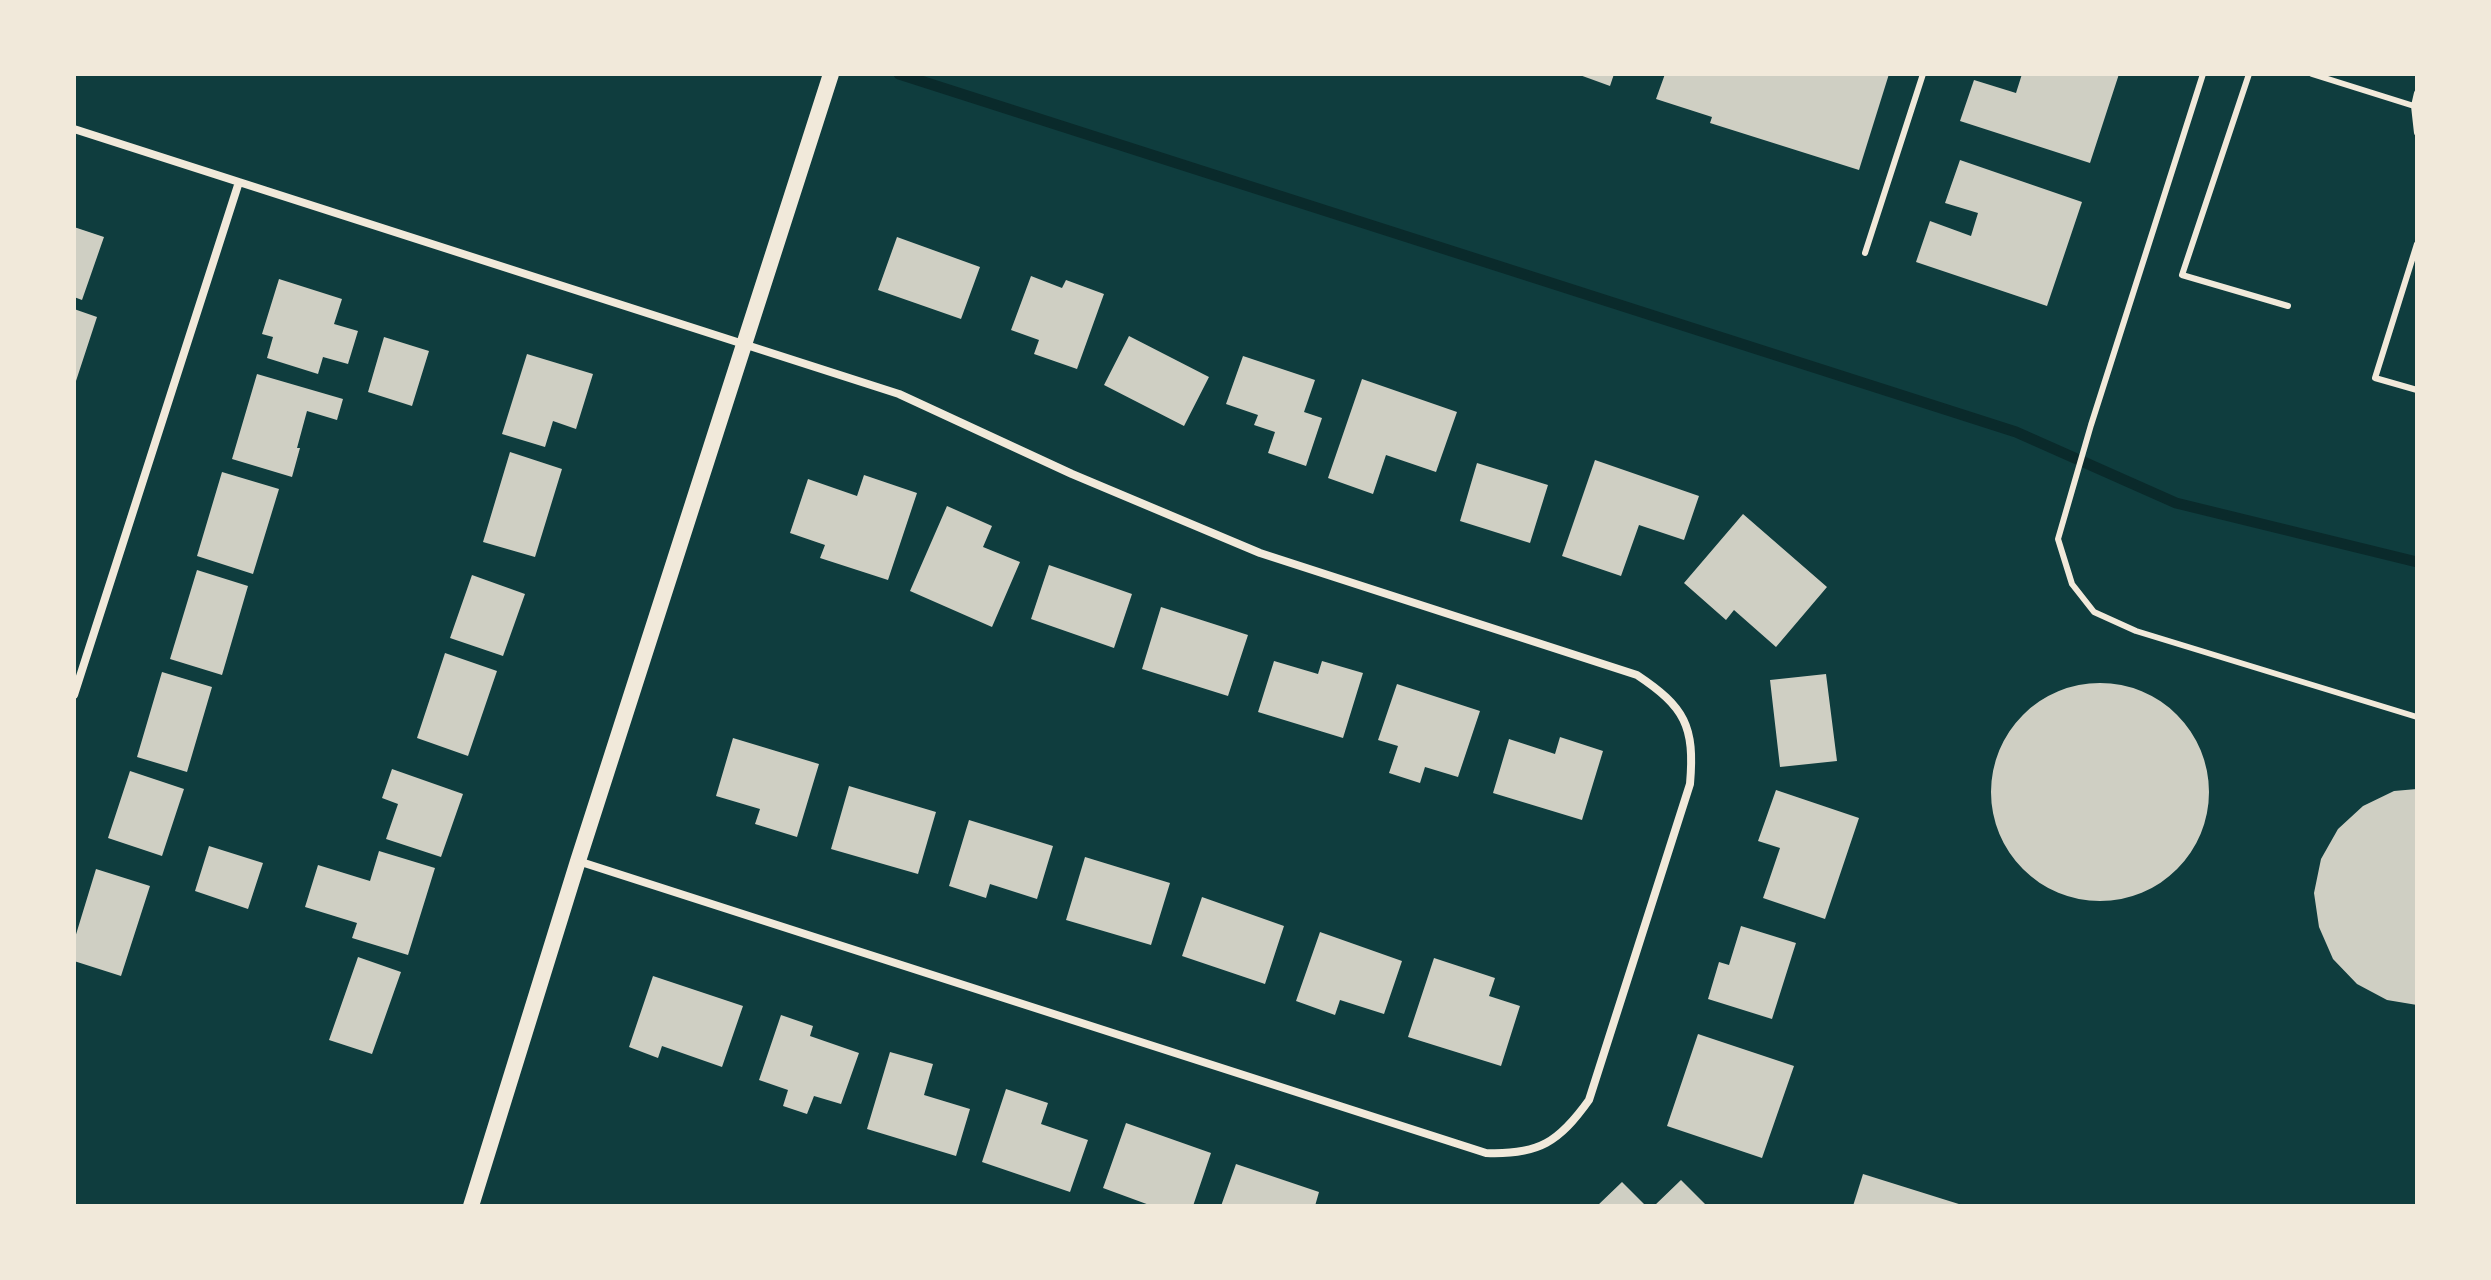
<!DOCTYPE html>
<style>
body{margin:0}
#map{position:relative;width:2491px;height:1280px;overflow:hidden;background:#0f3d3e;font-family:Barlow,sans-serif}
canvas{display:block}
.frame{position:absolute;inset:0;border:76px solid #f1e9da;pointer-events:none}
</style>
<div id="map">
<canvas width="2491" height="1280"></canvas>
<div class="frame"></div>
</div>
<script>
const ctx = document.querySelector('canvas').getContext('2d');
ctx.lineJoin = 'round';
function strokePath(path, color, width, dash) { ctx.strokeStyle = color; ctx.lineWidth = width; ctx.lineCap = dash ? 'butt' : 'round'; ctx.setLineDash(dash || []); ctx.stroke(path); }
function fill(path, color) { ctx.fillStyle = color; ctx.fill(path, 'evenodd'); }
strokePath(new Path2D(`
 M 899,74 L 2016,432 L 2176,503 L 2417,562`), '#0a2a2b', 11);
fill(new Path2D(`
 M 1577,74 L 1614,74 L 1610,86 Z
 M 1665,74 L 1889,74 L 1859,170 L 1710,123 L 1712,117 L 1656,99 Z
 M 2022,74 L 2119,74 L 2090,163 L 1960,121 L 1974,80 L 2016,93 Z
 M 1960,160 L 2082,202 L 2047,306 L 1916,262 L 1930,221 L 1971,236 L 1978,213 L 1945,203 Z
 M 74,227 L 104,237 L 82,300 L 74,297 Z
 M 897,237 L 980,267 L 961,319 L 878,290 Z
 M 1031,276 L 1062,288 L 1066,280 L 1104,294 L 1077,369 L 1034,354 L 1039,340 L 1011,330 Z
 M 279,279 L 342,299 L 334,324 L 358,331 L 348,364 L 323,357 L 318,374 L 267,358 L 273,337 L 262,334 Z
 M 74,309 L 97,317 L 75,384 L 74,384 Z
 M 1129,336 L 1209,377 L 1184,426 L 1104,385 Z
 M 384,337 L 429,351 L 412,406 L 368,392 Z
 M 527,354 L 593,374 L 576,429 L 553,421 L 545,447 L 502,434 Z
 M 1243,356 L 1315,380 L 1304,412 L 1322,418 L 1306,466 L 1268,453 L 1275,432 L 1254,425 L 1258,415 L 1226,404 Z
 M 257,374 L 343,399 L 337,420 L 307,411 L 297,448 L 300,448 L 292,477 L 232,459 Z
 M 1362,379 L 1457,412 L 1436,472 L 1386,455 L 1373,494 L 1328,478 Z
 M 510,452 L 562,469 L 535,557 L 483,542 Z
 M 1595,460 L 1699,496 L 1684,540 L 1639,525 L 1621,576 L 1562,556 Z
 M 1477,463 L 1548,485 L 1530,543 L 1460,521 Z
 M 222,472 L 279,489 L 253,574 L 197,556 Z
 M 864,475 L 917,493 L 888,580 L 820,558 L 825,545 L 790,533 L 808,479 L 857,496 Z
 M 947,506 L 992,526 L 983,547 L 1020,562 L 992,627 L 910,591 Z
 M 1743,514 L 1827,587 L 1776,647 L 1734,610 L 1726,620 L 1684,583 Z
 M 1049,565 L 1132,594 L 1114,648 L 1031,619 Z
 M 197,570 L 248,586 L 222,675 L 170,659 Z
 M 472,575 L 525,594 L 503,656 L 450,638 Z
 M 1161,607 L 1248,635 L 1228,696 L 1142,669 Z
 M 445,653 L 497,671 L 468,756 L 417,738 Z
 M 1274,661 L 1318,674 L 1322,661 L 1363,673 L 1343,738 L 1258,712 Z
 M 162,672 L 212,687 L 187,772 L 137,757 Z
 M 1826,674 L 1837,761 L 1780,767 L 1770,680 Z
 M1991 792a109 109 0 1 1 218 0a109 109 0 1 1-218 0Z
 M 1397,684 L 1480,711 L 1458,777 L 1425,767 L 1420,783 L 1389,773 L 1398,746 L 1378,740 Z
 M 1560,737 L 1603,751 L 1582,820 L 1493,793 L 1509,739 L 1555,754 Z
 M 733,738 L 819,764 L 797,837 L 755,824 L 760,809 L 716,796 Z
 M 392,769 L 463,794 L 441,857 L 386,839 L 398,804 L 382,798 Z
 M 130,771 L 184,789 L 162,856 L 108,838 Z
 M 849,786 L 936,812 L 918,874 L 831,849 Z
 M 2417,789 L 2417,1005 L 2387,1000 L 2357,984 L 2333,959 L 2319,927 L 2314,893 L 2321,859 L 2338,829 L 2363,806 L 2394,791 Z
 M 1776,790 L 1859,818 L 1825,919 L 1763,898 L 1780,848 L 1758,841 Z
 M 969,820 L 1053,846 L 1037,899 L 990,884 L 986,898 L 949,886 Z
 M 209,846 L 263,863 L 248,909 L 195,891 Z
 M 379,851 L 435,868 L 408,955 L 352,938 L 357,923 L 305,907 L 318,865 L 370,881 Z
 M 1085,857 L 1170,883 L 1151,945 L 1066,920 Z
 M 96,869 L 150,886 L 121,976 L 74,961 L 74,941 Z
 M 1202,897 L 1284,926 L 1265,984 L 1182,956 Z
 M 1741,926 L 1796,943 L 1772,1019 L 1708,999 L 1719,962 L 1729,965 Z
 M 1320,932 L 1402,961 L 1384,1014 L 1340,1000 L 1335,1015 L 1296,1001 Z
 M 358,957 L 401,972 L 372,1054 L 329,1040 Z
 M 1434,958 L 1495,978 L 1489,996 L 1520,1006 L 1501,1066 L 1408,1037 Z
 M 653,976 L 743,1006 L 722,1067 L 662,1046 L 658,1058 L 629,1047 Z
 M 781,1015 L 813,1026 L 810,1036 L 859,1053 L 841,1104 L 814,1096 L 807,1114 L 783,1106 L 788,1090 L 759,1080 Z
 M 1698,1034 L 1794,1066 L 1762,1158 L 1667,1126 Z
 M 890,1052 L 933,1064 L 924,1095 L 970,1109 L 956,1156 L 867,1129 Z
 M 1006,1089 L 1048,1103 L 1041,1124 L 1088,1140 L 1070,1192 L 982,1162 Z
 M 1126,1123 L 1211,1153 L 1193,1206 L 1152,1206 L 1103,1188 Z
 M 1236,1164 L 1319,1192 L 1315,1206 L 1221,1206 Z
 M 1863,1174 L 1962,1205 L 1962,1206 L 1853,1206 Z
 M 1681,1180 L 1707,1206 L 1654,1206 Z
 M 1622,1182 L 1646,1206 L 1597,1206 Z`), '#cfcfc3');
strokePath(new Path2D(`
 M 2203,74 L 2091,425 L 2058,539 L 2072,584 L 2094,612 L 2136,631 L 2417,717
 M 2249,74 L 2182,275 L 2288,306
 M 2312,74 L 2414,106 L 2417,133
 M 2417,93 L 2414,106 L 2417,108
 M 2417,244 L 2375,378 L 2417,390
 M 1865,253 L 1923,74`), '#f1e9da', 6);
strokePath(new Path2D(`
 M 74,129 L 899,394 L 1072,474 L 1260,553 L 1637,675 C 1685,707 1695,726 1690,784 L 1589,1100 C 1559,1142 1539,1155 1486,1153 L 578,861
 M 74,695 L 239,182`), '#f1e9da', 8);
strokePath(new Path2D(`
 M 471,1206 L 578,861 L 831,74`), '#f1e9da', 16);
</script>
